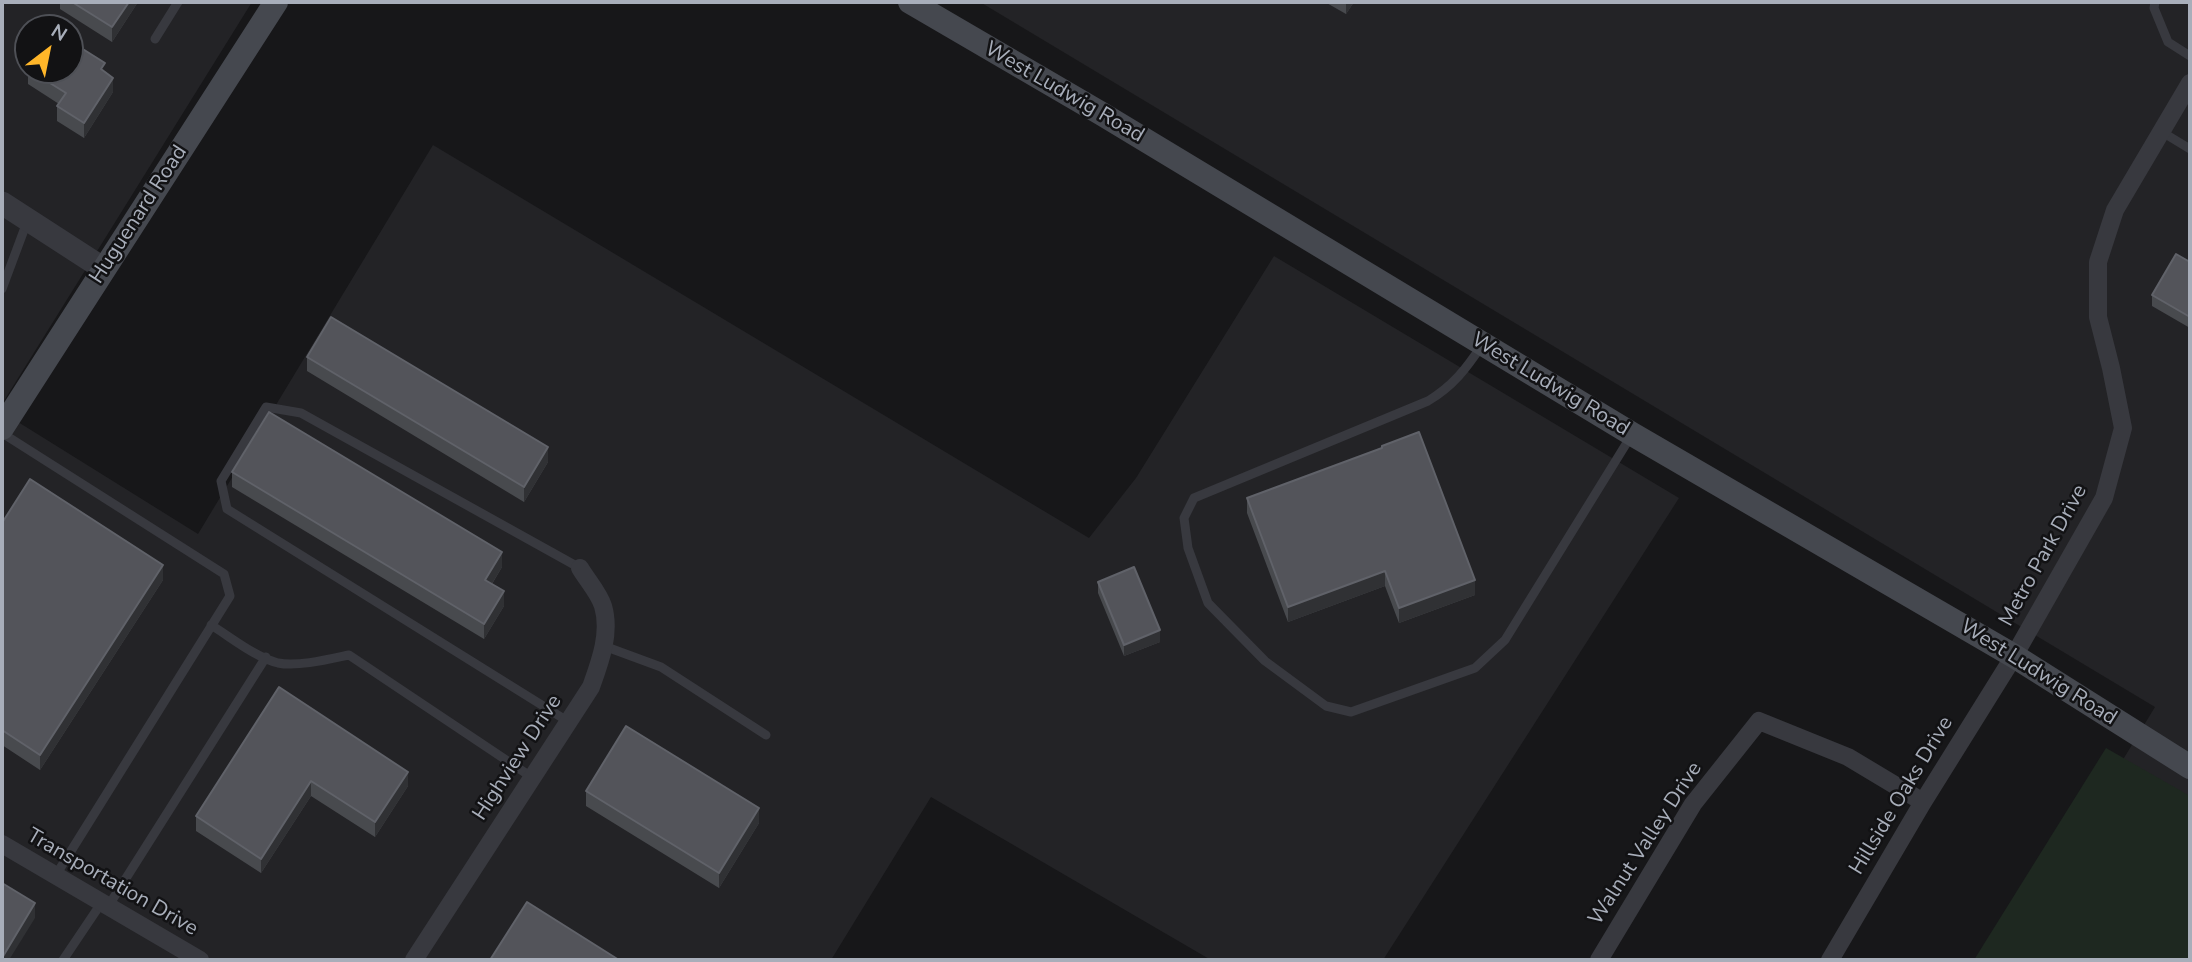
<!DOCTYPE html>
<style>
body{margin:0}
#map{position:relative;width:2192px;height:962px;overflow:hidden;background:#171719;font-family:"Nunito Sans",sans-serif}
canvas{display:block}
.frame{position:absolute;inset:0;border:4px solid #a8aeba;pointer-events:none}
.north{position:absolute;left:14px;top:14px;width:70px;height:70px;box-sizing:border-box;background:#121214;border:2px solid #4e5056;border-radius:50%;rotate:32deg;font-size:19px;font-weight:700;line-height:28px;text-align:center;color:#a8aeba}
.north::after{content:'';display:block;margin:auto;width:24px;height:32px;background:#ffb629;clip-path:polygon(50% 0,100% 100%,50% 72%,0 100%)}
</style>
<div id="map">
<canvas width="2192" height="962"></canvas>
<div class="frame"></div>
<div class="north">N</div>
</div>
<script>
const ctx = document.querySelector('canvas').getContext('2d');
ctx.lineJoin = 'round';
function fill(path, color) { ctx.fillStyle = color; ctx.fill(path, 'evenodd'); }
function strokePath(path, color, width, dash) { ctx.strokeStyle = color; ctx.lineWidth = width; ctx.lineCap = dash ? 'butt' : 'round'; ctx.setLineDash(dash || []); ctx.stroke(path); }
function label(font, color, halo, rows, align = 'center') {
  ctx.font = font + ' "Nunito Sans",sans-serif'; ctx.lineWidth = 5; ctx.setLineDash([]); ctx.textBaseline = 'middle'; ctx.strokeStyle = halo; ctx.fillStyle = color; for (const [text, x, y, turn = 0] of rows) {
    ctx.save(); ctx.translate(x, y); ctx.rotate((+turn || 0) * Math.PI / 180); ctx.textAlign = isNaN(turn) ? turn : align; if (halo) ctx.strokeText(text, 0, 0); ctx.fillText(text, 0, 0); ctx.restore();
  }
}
fill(new Path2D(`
 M 2,2 L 252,2 L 2,404 ZM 28,28 L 70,28 L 70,70 L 28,70 Z
 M 980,2 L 2190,2 L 2190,960 L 2001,960 L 2155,707 Z
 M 433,145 L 1089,538 L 1136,478 L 1274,256 L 1679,498 L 1383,960 L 1211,960 L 931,797 L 831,960 L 2,960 L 2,412 L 198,534 Z`), '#232326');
fill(new Path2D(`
 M 2106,748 L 2190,796 L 2190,960 L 1974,960 Z`), '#1e2820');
strokePath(new Path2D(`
 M 2155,2 L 2154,8 L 2168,42 L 2190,56
 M 155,39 L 178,2
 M 2162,132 L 2190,149
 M 2,289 L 27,222
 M 1482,345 C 1466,369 1453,386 1428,401 L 1194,498 L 1184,518 L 1188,548 L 1208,603 L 1265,661 L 1326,706 L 1351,712 L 1475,668 L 1505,640 L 1631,436
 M 2,433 L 224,574 L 230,596 L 56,875
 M 211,625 C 232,638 255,657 278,663 C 298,667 330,659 349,655 L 533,778
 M 604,646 L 661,667 L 766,735
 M 569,722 L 227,509 L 221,481 L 266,407 L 301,413 L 580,568
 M 109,905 L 266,657
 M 63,960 L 102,902`), '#38393f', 9);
strokePath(new Path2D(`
 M 2,844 L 200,960
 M 414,960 L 591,687 C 600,662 611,633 603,606 C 599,593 587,580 580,568
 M 1599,960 L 1693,804 L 1759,721 L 1848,757 L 1923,802
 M 1830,960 L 1923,802 L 2014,656 L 2104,498 L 2123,428 L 2111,368 L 2098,317 L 2098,262 L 2115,210 L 2190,83`), '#38393f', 18);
strokePath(new Path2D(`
 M 2,203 L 104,269`), '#38393f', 23);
strokePath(new Path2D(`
 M 910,2 L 1102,114 L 1632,434 L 2014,656 L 2190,767
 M 2,428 L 276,2`), '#45484f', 24);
fill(new Path2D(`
 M 60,2 L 138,2 L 112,42 L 60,9 Z
 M 1325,2 L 1354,2 L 1346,14 Z
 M 28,68 L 28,70 L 70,70 L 105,72 L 113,92 L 84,138 L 57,121 L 57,106 L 59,104 L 28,84 Z
 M 2190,262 L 2190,328 L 2152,306 L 2152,295 Z
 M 307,357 L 548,462 L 524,502 L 307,371 Z
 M 1382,446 L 1475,595 L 1399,623 L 1385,586 L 1288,622 L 1247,513 L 1247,498 L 1382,449 Z
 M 232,472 L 502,567 L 492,584 L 504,606 L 484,639 L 232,487 Z
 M 2,523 L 163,580 L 40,770 L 2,745 Z
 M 1098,582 L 1160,642 L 1124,656 L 1098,593 Z
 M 279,687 L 408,786 L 375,837 L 311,796 L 261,873 L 196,831 L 196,816 Z
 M 586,791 L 759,823 L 719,888 L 586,806 Z`), '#484a4e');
fill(new Path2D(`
 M 129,2 L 138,2 L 112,42 L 112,27 Z
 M 1346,2 L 1354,2 L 1346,14 Z
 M 113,78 L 113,92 L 84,138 L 84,123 Z
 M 548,447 L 548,462 L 524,502 L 524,487 Z
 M 502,552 L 502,567 L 485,595 L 485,580 Z
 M 163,565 L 163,580 L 40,770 L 40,755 Z
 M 1385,571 L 1385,586 L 1288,622 L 1288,607 Z
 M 1475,580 L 1475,595 L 1399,623 L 1399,608 Z
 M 504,591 L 504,606 L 484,639 L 484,624 Z
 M 1160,630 L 1160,642 L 1124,656 L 1124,645 Z
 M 408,772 L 408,786 L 375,837 L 375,822 Z
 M 311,781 L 311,796 L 261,873 L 261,859 Z
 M 759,808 L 759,823 L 719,888 L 719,873 Z
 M 35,903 L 35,918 L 9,960 L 2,960 L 2,958 Z`), '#303134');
const building = new Path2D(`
 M 72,2 L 129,2 L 112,27 Z
 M 70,41 L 105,63 L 101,69 L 113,78 L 84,123 L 57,106 L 66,93 L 29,70 L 70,70 Z
 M 2176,254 L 2190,262 L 2190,317 L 2152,295 Z
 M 331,317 L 548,447 L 524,487 L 307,357 Z
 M 269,412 L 502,552 L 485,580 L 504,591 L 484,624 L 232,472 Z
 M 1419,432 L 1475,580 L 1399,608 L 1385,571 L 1288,607 L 1247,498 L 1382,448 L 1382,446 Z
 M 30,479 L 163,565 L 40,755 L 2,730 L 2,523 Z
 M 1134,567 L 1160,630 L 1124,645 L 1098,582 Z
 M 279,687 L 408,772 L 375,822 L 311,781 L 261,859 L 196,816 Z
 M 626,726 L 759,808 L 719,873 L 586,791 Z
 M 2,883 L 35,903 L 2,958 Z
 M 527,902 L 619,960 L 490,960 Z`);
fill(building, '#53545a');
strokePath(building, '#606269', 2);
label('21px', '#a8aeba', '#121214', [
 ["West Ludwig Road",1064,93,30],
 ["Huguenard Road",139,215,-57],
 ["West Ludwig Road",1550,385,31],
 ["Metro Park Drive",2044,556,-61],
 ["West Ludwig Road",2038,673,32],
 ["Highview Drive",518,758,-57],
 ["Hillside Oaks Drive",1902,796,-59],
 ["Walnut Valley Drive",1646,844,-57],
 ["Transportation Drive",112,883,30]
]);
</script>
